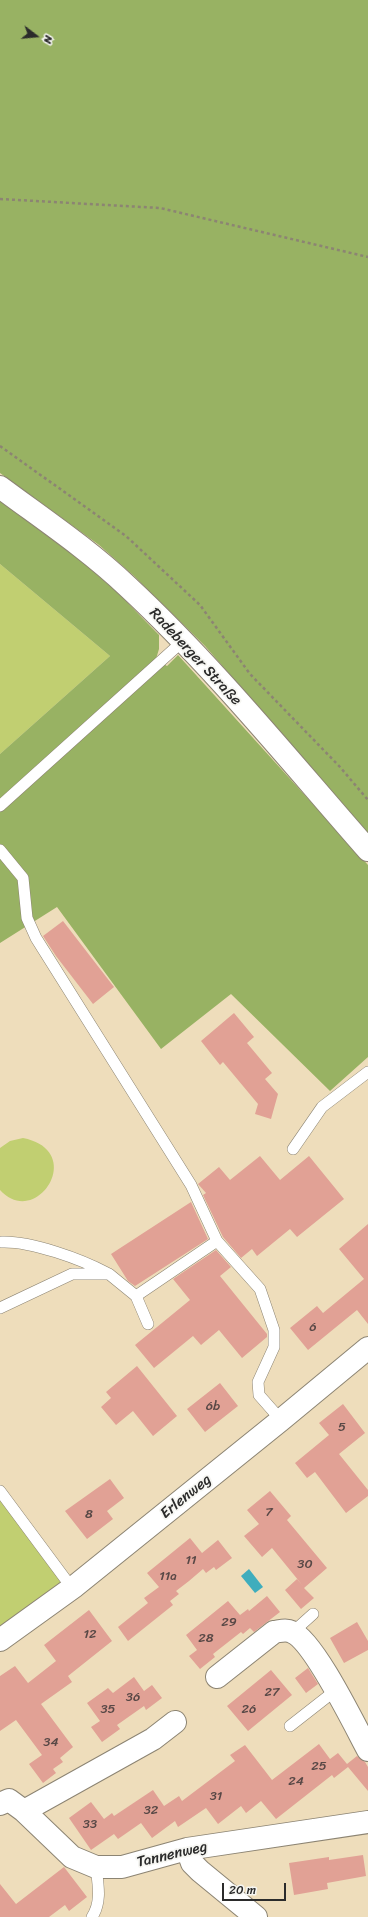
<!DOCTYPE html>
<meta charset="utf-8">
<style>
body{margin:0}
#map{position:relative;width:368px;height:1917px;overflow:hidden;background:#edb;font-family:Sriracha,sans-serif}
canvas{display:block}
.north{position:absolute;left:16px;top:16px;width:40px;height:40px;-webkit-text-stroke:3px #f6f6f2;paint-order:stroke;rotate:106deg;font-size:11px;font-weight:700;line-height:16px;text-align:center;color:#2b2b2b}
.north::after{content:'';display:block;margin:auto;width:14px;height:18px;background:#2b2b2b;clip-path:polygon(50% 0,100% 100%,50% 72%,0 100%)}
.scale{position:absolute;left:222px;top:1883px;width:64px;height:18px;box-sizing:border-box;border:2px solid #2b2b2b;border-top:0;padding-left:5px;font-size:12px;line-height:14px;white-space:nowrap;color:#2b2b2b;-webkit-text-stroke:3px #f6f6f2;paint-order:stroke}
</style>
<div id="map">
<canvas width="368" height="1917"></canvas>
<div class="north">N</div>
<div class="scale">20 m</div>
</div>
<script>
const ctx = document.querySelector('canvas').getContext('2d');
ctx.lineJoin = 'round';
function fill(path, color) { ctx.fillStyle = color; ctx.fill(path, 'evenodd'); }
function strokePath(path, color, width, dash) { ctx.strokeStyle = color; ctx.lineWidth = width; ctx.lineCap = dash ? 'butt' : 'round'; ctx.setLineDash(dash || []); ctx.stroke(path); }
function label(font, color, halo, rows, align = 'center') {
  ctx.font = font + ' Sriracha,sans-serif'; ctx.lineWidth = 3.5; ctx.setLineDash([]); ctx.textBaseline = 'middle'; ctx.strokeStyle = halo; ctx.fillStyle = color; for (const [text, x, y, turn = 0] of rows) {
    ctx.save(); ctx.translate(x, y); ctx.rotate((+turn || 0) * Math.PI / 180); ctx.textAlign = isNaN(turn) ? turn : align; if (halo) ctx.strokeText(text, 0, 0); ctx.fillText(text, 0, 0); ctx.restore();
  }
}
fill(new Path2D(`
 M 0,564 L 110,656 L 0,754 Z
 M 23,1138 C 88,1151 36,1230 0,1190 L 0,1148 L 10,1141 Z
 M 0,1486 L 75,1586 L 0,1640 Z`), '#c1cf71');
fill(new Path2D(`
 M 0,0 L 368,0 L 368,833 L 205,646 L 134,576 L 99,545 L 0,473 Z
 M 0,501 L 80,560 L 117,592 L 159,635 L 159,649 L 156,659 L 167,666 L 178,655 L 368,865 L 368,1057 L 330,1091 L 231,994 L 161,1049 L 57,907 L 0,943 L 0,754 L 110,656 L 0,564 Z`), '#98b263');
fill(new Path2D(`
 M 249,1569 L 263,1587 L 255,1593 L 241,1576 Z`), '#3fadbd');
fill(new Path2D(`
 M 63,921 L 114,987 L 93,1004 L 56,956 L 43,936 Z
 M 234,1013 L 254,1037 L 247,1043 L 272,1073 L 265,1079 L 278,1094 L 271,1119 L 255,1114 L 258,1104 L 223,1062 L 220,1065 L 201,1041 Z
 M 260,1156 L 280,1180 L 309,1156 L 344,1199 L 297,1237 L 290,1229 L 257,1256 L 252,1249 L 241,1258 L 223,1237 L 203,1195 L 206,1193 L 198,1184 L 219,1167 L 230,1180 Z
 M 191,1202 L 208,1239 L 135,1286 L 128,1281 L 111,1254 Z
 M 368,1224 L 368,1324 L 357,1310 L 308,1350 L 290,1328 L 317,1306 L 323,1313 L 364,1279 L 339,1249 Z
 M 216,1250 L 231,1267 L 220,1276 L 267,1334 L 267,1337 L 242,1358 L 219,1330 L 201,1345 L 193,1336 L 154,1368 L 135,1345 L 190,1300 L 173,1279 Z
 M 137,1366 L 177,1416 L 153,1436 L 133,1411 L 116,1425 L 101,1407 L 111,1398 L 106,1392 Z
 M 220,1383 L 238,1406 L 205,1432 L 187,1409 Z
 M 343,1404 L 365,1433 L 339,1454 L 368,1490 L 368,1496 L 346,1513 L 315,1472 L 307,1478 L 295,1463 L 329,1435 L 319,1423 Z
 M 110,1479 L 124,1498 L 107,1511 L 113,1519 L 87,1539 L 65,1511 Z
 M 270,1491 L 291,1516 L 287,1520 L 327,1568 L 304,1588 L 314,1598 L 301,1609 L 285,1590 L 297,1579 L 303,1586 L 272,1548 L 262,1557 L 244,1536 L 259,1524 L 247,1510 Z
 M 190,1538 L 202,1553 L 218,1540 L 232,1558 L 216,1570 L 214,1567 L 206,1573 L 203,1569 L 189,1581 L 176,1591 L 179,1594 L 170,1601 L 173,1605 L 128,1641 L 118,1627 L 148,1603 L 144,1598 L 159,1587 L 147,1573 Z
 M 267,1596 L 280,1612 L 254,1632 L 250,1628 L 243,1634 L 241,1632 L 213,1654 L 215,1657 L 200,1669 L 189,1656 L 197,1650 L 186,1635 L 228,1601 L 240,1615 L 248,1609 L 249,1611 Z
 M 89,1610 L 112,1641 L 68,1676 L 72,1682 L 41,1704 L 73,1747 L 60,1758 L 63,1762 L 53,1769 L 56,1773 L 43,1783 L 29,1764 L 42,1755 L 16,1720 L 0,1731 L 0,1676 L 15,1666 L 28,1683 L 56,1661 L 44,1645 Z
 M 357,1622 L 368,1641 L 368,1650 L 344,1663 L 330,1638 Z
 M 308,1668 L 318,1684 L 306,1693 L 295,1678 Z
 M 271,1670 L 292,1695 L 248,1731 L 227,1706 Z
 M 134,1677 L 144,1691 L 152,1685 L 162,1698 L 146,1710 L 144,1706 L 117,1725 L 120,1729 L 102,1742 L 91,1727 L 100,1721 L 87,1703 L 108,1688 L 113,1693 Z
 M 319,1744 L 330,1759 L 338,1753 L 347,1764 L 357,1756 L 365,1762 L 368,1767 L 368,1791 L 348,1767 L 334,1778 L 332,1775 L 276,1819 L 261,1801 L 246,1813 L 241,1806 L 218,1824 L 206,1808 L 178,1827 L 175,1821 L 152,1838 L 141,1823 L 118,1839 L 114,1834 L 91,1850 L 69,1818 L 91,1802 L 104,1819 L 112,1813 L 114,1816 L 153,1790 L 164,1806 L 179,1796 L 182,1801 L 235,1761 L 230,1755 L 245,1745 L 272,1780 Z
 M 363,1855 L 366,1876 L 327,1883 L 328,1889 L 294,1895 L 289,1863 L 329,1857 L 329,1860 Z
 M 64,1867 L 87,1897 L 69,1911 L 65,1905 L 49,1917 L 0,1917 L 0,1884 L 16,1904 Z`), '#e1a195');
const lane = new Path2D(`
 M 0,806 L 183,641
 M 0,850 L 23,878 L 27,918 L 36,938 L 191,1185 L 217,1241 L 260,1289 L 274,1330 L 274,1347 L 258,1382 L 259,1395 L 281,1420
 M 293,1149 L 322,1107 L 368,1072
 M 2,1242 C 31,1241 81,1259 107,1273
 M 136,1296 L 148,1324
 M 0,1308 L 72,1274 L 109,1274 L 136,1296 L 217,1241
 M 0,1491 L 72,1588
 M 293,1632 L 313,1614
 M 290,1726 L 336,1690
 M 92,1917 C 102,1902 98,1884 96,1867`);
const street = new Path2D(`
 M 0,487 C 43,519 88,549 127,586 C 214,667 289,760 368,850
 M 0,1640 L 75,1586 L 281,1420 L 368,1348
 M 217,1677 L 274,1632 C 281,1631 286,1629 292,1632 C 314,1641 355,1726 368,1750
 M 0,1804 L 9,1800 L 24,1811 L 72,1857 L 96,1867 L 122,1867 L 187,1849 L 368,1822
 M 24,1811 L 153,1739 L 175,1722
 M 187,1849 L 192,1863 L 200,1871 L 256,1917`);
strokePath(lane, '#8c8473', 12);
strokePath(street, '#8c8473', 24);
strokePath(new Path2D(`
 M 0,199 L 160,208 L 368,257
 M 0,446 L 126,536 L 200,605 L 250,674 L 340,767 L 368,800`), '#8c8473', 2.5, [3, 3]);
strokePath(lane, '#fff', 11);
strokePath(street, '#fff', 22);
label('13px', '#584846', null, [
 ["6",313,1328],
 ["6b",213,1407],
 ["5",342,1428],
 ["7",269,1513],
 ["8",89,1515],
 ["11",191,1561],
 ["30",305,1565],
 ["11a",168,1577],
 ["29",229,1623],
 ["12",90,1635],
 ["28",206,1639],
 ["27",272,1693],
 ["36",133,1698],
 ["35",108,1710],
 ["26",249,1710],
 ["34",51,1743],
 ["25",319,1767],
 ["24",296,1782],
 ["31",216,1797],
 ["32",151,1811],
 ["33",90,1825]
]);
label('15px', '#2b2b2b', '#f6f6f2', [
 ["Radeberger Straße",195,657,47],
 ["Erlenweg",186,1497,-39],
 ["Tannenweg",172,1855,-13]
]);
</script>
